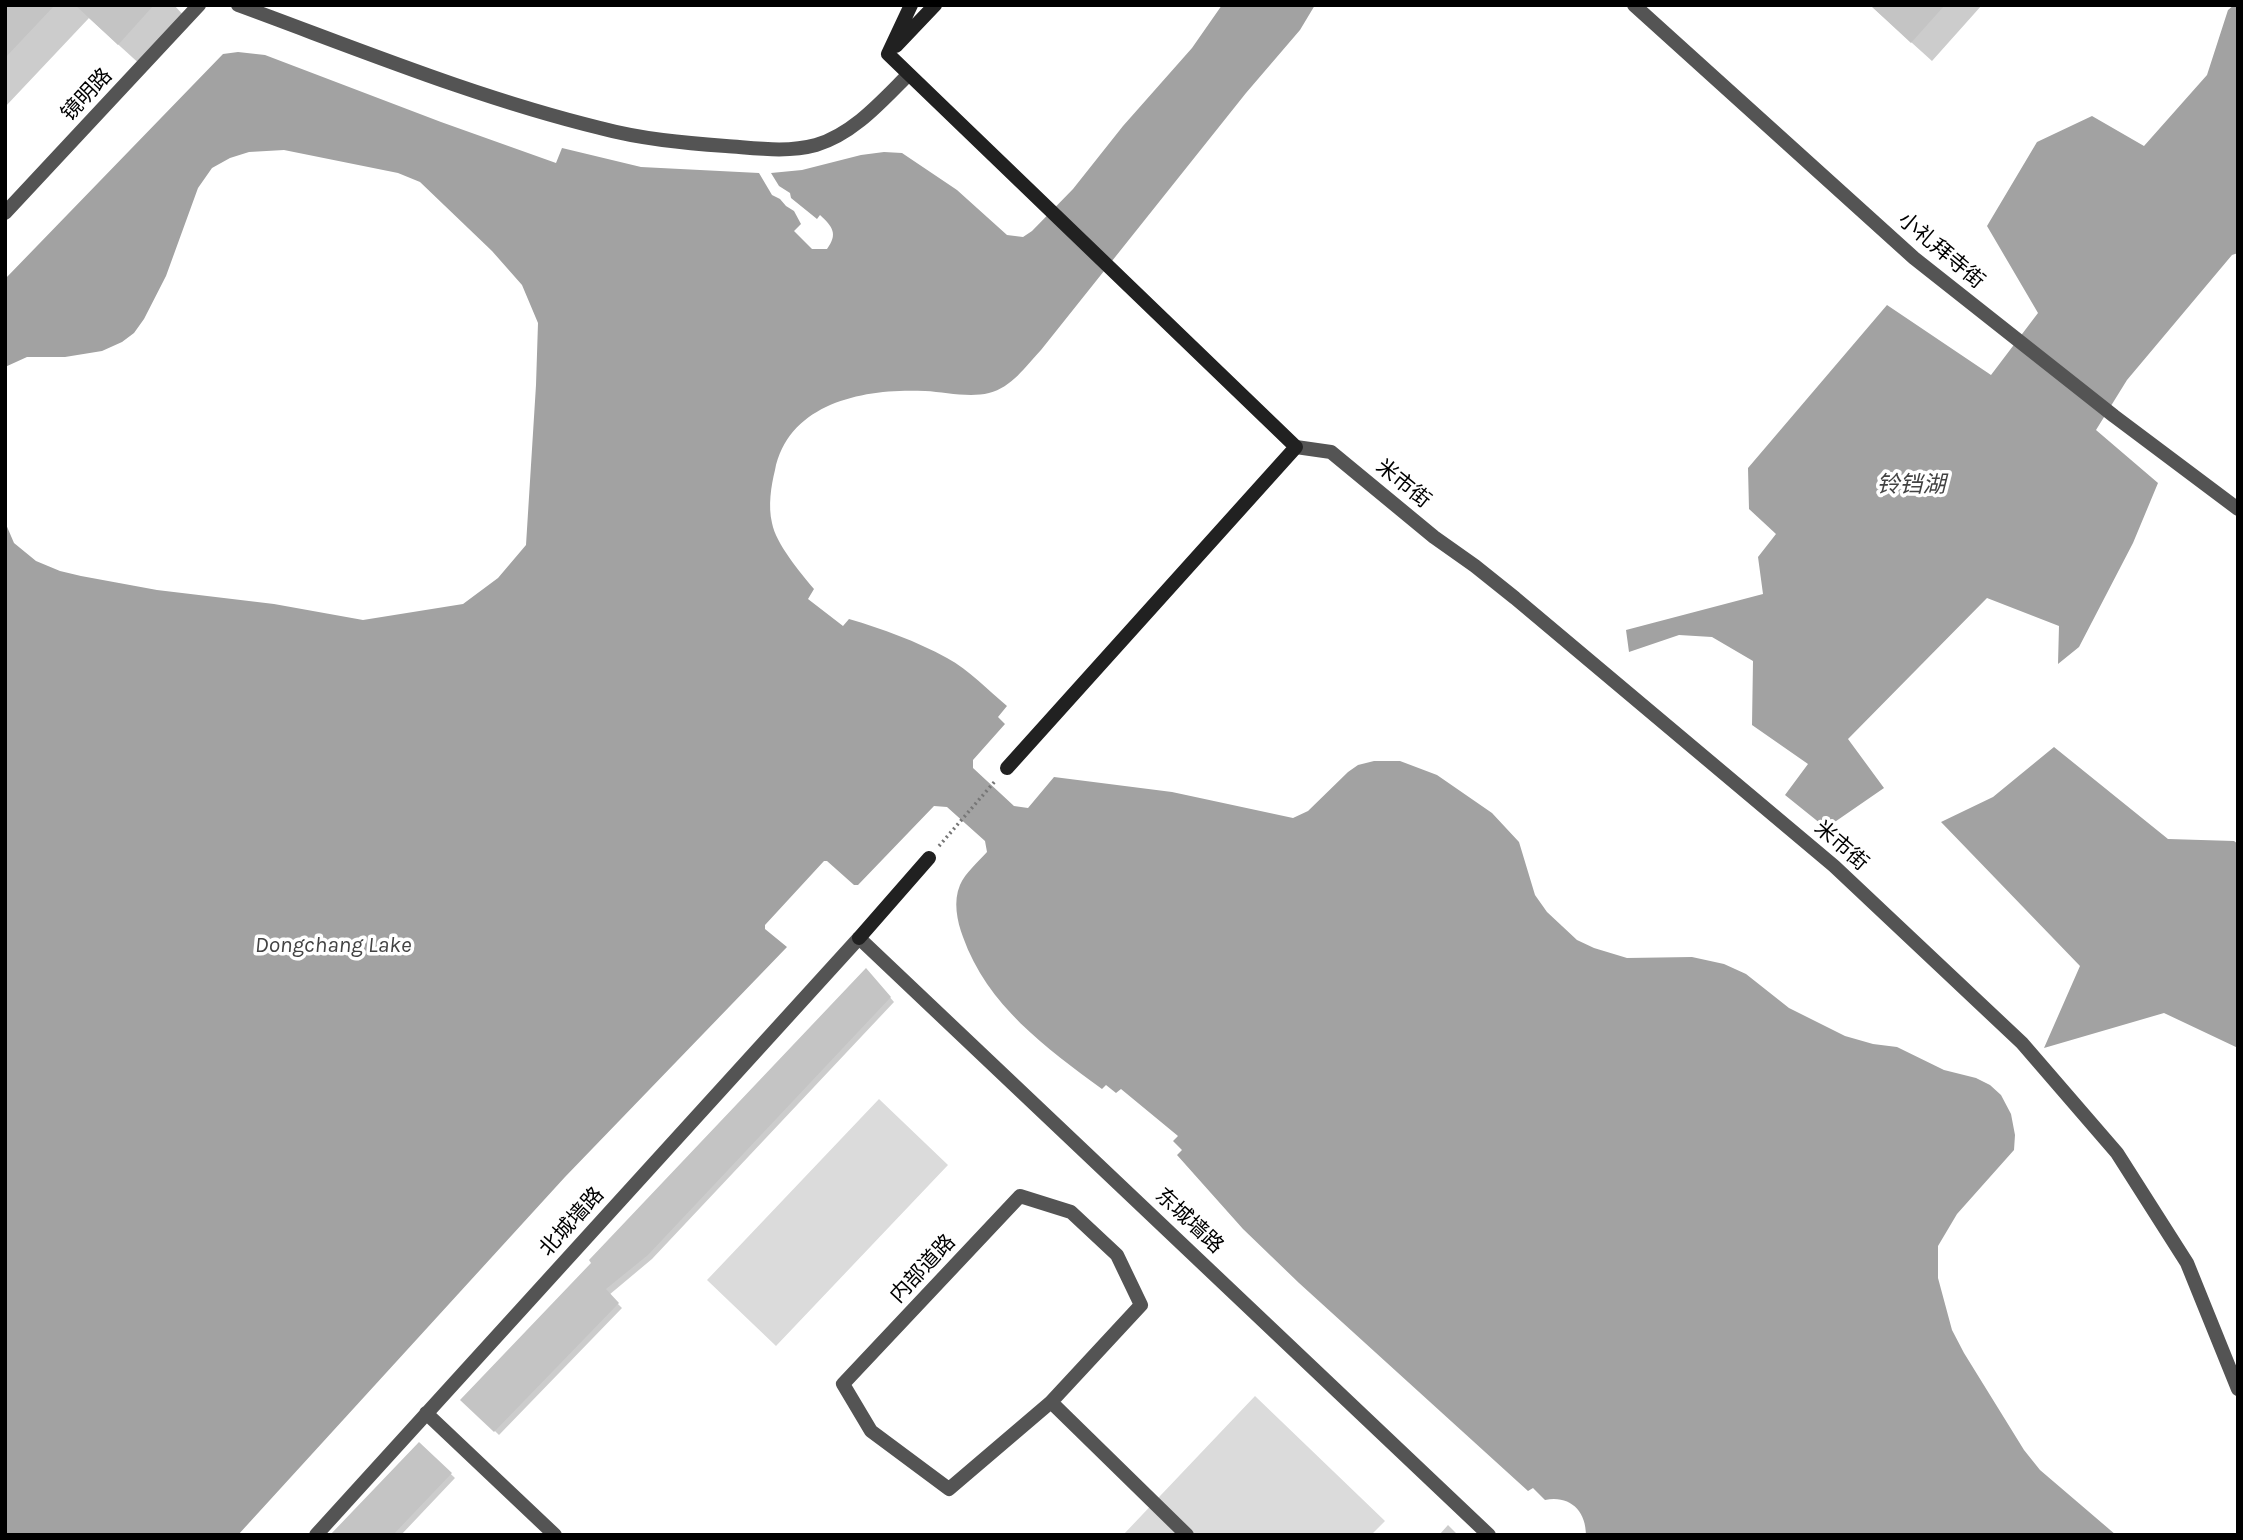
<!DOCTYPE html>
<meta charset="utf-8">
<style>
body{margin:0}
#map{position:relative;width:2243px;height:1540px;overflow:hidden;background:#fff;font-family:Karla,sans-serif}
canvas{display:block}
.frame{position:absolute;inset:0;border:7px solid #000;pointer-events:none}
</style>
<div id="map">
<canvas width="2243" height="1540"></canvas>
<div class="frame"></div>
</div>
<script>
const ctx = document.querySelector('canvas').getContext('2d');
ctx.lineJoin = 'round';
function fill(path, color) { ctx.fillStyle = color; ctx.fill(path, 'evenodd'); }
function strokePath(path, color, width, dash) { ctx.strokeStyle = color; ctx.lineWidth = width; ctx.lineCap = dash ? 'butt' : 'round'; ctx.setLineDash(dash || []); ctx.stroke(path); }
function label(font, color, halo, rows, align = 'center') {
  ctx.font = font + ' Karla,"Noto Sans SC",sans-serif'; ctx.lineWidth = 7; ctx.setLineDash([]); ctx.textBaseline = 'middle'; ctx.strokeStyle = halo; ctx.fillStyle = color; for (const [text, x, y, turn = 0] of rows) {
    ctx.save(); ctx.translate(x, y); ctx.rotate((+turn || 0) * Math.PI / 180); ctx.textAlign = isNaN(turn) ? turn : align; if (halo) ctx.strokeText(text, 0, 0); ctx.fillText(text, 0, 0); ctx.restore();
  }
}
fill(new Path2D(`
 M 879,1099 L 948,1165 L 776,1346 L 707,1280 Z
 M 1255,1396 L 1385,1521 L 1371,1535 L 1123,1535 Z`), '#dbdbdb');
fill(new Path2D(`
 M 1222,5 L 1315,5 L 1300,30 L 1246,93 L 1041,350 C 1025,367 1012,387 989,393 C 969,398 945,392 925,391 C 865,388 789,402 775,470 C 771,486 768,506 772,523 C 776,544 800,572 814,589 L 808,599 L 843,626 L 849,619 C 883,629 916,641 947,658 C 969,670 988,690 1007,706 L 998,717 L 1005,724 L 973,760 L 973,768 L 1014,806 L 1028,808 L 1054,777 L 1172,792 L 1293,818 L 1308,811 L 1348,772 L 1358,765 L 1374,761 L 1400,761 L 1437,775 L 1492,813 L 1519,842 L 1535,895 L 1547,912 L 1577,940 L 1594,948 L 1627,958 L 1692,957 L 1724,964 L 1746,974 L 1789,1008 L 1845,1036 L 1873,1044 L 1897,1047 L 1944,1070 L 1976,1078 L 1990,1085 L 2001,1095 L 2011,1114 L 2015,1135 L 2014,1150 L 1957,1214 L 1938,1246 L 1938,1278 L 1952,1330 L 1964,1353 L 2024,1450 L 2040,1470 L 2116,1535 L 1586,1535 C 1586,1510 1569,1495 1545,1500 L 1533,1488 L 1528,1491 L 1299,1283 L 1243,1229 L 1177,1155 L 1182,1150 L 1173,1141 L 1178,1136 L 1121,1089 L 1116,1093 L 1106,1085 L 1102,1089 C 1046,1048 987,1005 963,937 C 957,921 953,901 960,885 C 965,873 979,861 987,852 L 985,841 L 947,807 L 934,806 L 858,885 L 854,885 L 827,861 L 824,861 L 765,925 L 765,929 L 787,947 L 565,1177 L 238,1535 L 5,1535 L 5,522 L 14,543 L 36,561 L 60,571 L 81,576 L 157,590 L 274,604 L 363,620 L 463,604 L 498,578 L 526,545 L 536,385 L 538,323 L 522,285 L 492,251 L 420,182 L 398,173 L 284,150 L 249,152 L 230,158 L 212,168 L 198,188 L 166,276 L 144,319 L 134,333 L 122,342 L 102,351 L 65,357 L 27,357 L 5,367 L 5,279 L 223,54 L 238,52 L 265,55 L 441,122 L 556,163 L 562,148 L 641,167 L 759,173 L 772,195 L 780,199 L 786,206 L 794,211 L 801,224 L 794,231 L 812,249 L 827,249 C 838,234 833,227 820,215 L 817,219 L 791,198 L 790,193 L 779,186 L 771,173 L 802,170 L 861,155 L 884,152 L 902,153 L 957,190 L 1007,235 L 1023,237 L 1032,231 L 1073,189 L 1123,126 L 1192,48 Z
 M 2234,5 L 2238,5 L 2238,253 L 2232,255 L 2127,380 L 2096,430 L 2158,483 L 2133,543 L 2079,647 L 2058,664 L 2059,626 L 1987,598 L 1848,739 L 1884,788 L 1826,828 L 1785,795 L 1808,764 L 1752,725 L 1753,661 L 1712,637 L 1679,635 L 1629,652 L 1626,630 L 1763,594 L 1758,557 L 1776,534 L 1749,509 L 1748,468 L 1887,305 L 1991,375 L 2038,313 L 1987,226 L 2037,142 L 2092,116 L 2144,146 L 2207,75 L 2228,10 Z
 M 2054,747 L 2168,839 L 2234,841 L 2238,844 L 2238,1048 L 2164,1013 L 2044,1048 L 2080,966 L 1941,822 L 1993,797 Z`), '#a2a2a2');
fill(new Path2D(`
 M 5,5 L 174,5 L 187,19 L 143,67 L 89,18 L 5,107 Z
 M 1870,5 L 1982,5 L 1932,61 Z
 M 870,974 L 894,1002 L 652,1259 L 609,1295 L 622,1308 L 499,1435 L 463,1400 Z
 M 419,1444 L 455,1478 L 401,1535 L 332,1535 Z
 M 1448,1525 L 1458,1535 L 1439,1535 Z`), '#0003');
fill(new Path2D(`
 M 5,5 L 55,5 L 5,58 Z
 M 75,5 L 154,5 L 118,45 Z
 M 1870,5 L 1945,5 L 1911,43 Z
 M 866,968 L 891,997 L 648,1255 L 606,1289 L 619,1303 L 494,1432 L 460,1400 L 591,1263 L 589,1260 Z
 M 419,1442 L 452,1473 L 393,1535 L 330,1535 Z`), '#c4c4c4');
strokePath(new Path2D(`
 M 939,846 L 996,780`), '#767676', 3.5, [2, 3.5]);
strokePath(new Path2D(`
 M 238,5 C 358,49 477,98 600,128 C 641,139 684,143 726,146 C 755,148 787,153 816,145 C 853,134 881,102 908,75
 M 1634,5 L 1914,258 L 2114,416 L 2238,509
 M 5,213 L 199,5
 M 1296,447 L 1331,452 L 1434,537 L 1475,566 L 1515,598 L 1834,866 L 2022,1043 L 2117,1153 L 2187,1263 L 2238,1389
 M 1020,1196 L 1071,1212 L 1117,1255 L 1141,1305 L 1051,1402 L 949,1489 L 871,1431 L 843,1384 Z
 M 1051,1402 L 1187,1535
 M 426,1413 L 555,1535
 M 316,1535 L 859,938 L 1489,1535`), '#545454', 14);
strokePath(new Path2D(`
 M 911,5 L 888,54 L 1296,447 L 1007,768
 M 896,46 L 935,5
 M 859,938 L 929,858`), '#212121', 14);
label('21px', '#000', '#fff', [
 ["镜明路",87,95,-47],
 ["小礼拜寺街",1941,251,40],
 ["米市街",1403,484,39],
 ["米市街",1841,846,41],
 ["东城墙路",1189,1221,43],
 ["北城墙路",572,1222,-48],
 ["内部道路",923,1269,-47]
]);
label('italic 23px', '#434343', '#fff', [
 ["铃铛湖",1911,485],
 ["Dongchang Lake",333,945]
]);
</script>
